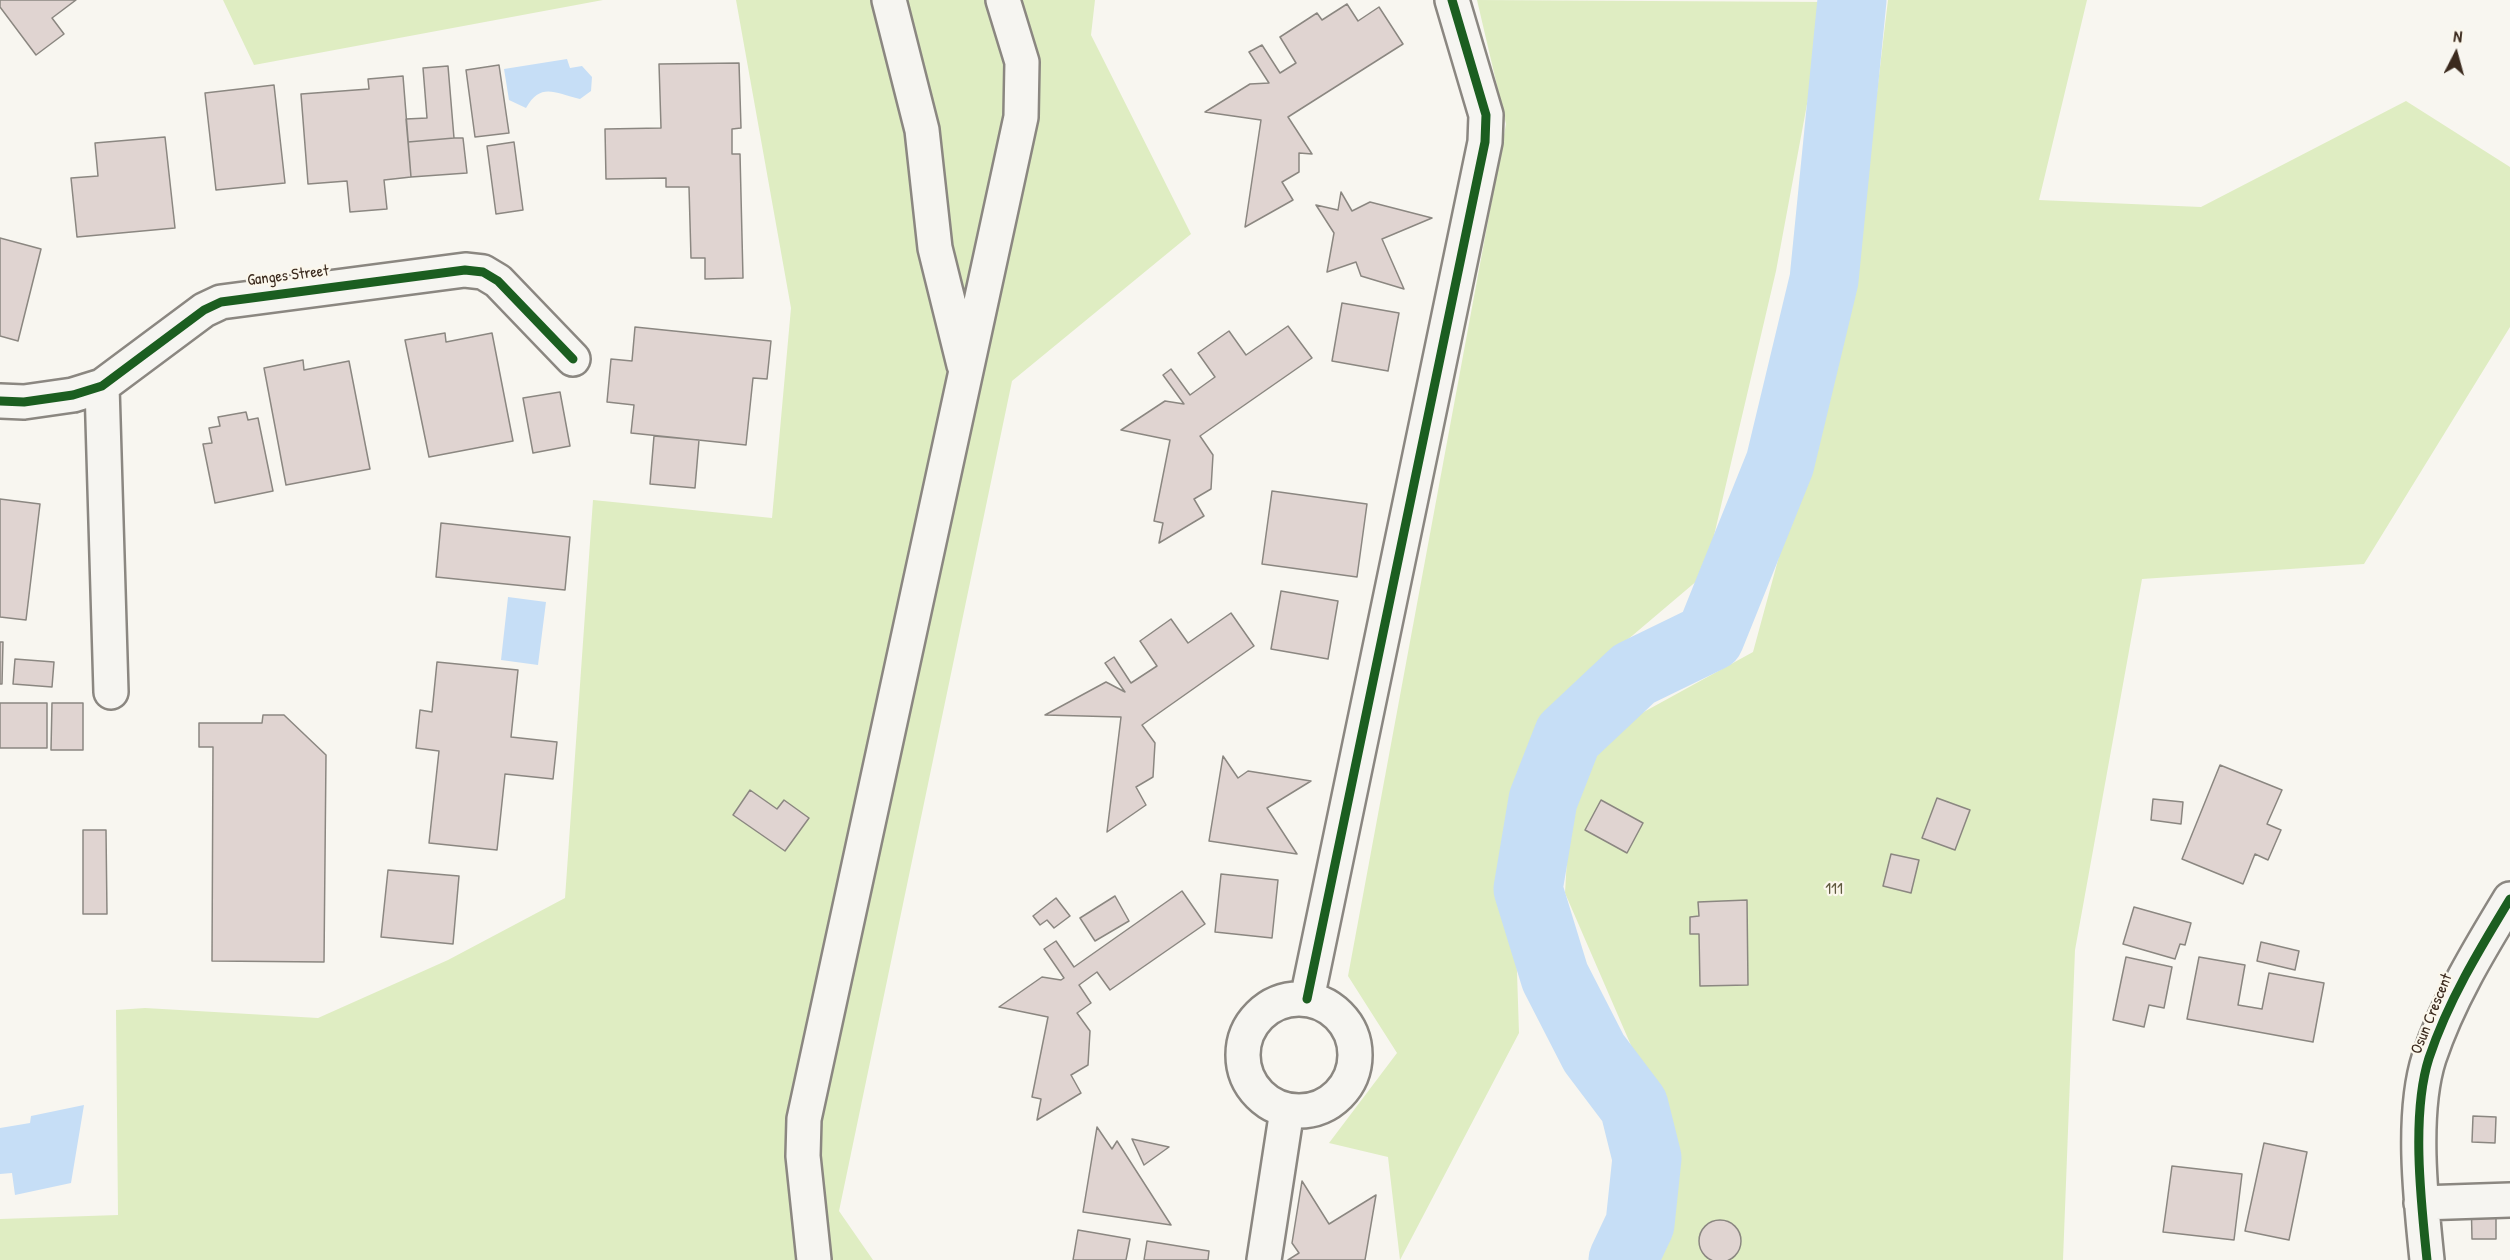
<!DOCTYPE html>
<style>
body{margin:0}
#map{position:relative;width:2510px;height:1260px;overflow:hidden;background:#f8f6f0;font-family:"Patrick Hand",sans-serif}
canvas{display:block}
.north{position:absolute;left:2426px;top:24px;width:60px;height:60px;-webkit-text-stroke:4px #fbf7ec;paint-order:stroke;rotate:6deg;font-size:16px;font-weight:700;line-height:24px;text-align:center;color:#3b2a1e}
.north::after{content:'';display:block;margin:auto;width:21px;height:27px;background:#3b2a1e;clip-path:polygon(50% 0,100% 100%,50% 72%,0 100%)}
</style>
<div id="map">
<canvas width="2510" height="1260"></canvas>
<div class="north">N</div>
</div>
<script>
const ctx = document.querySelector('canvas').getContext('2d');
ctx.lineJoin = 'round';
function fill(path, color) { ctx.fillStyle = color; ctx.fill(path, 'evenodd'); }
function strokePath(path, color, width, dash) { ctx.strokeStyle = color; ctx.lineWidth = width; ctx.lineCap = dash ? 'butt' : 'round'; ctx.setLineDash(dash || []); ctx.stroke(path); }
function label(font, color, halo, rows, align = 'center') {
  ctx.font = font + ' "Patrick Hand",sans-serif'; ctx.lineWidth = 4.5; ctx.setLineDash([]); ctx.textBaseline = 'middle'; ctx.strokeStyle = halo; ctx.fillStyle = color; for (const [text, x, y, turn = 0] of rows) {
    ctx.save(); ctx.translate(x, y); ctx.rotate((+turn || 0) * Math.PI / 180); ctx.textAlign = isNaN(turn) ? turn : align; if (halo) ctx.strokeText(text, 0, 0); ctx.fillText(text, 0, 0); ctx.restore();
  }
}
fill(new Path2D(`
 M 223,0 L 603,0 L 254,65 Z
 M 736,0 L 1095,0 L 1091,35 L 1191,234 L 1012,381 L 839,1211 L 873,1260 L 0,1260 L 0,1219 L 118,1215 L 116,1010 L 145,1008 L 318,1018 L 448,960 L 565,898 L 593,500 L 772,518 L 791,308 Z
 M 1477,0 L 1826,2 L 1776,271 L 1705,574 L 1613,652 L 1511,789 L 1519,1033 L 1400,1260 L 1388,1157 L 1329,1143 L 1397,1053 L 1348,976 L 1506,124 Z
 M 1888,0 L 2087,0 L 2039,200 L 2201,207 L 2406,101 L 2510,167 L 2510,327 L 2364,564 L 2142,579 L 2075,950 L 2063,1260 L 1647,1260 L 1677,1161 L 1633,1050 L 1565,893 L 1571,790 L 1620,725 L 1753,652 L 1855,277 Z`), '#dfedc2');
fill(new Path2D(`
 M 567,59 L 570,68 L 582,66 L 592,77 L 591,91 L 580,99 C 554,93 541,82 526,108 L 509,100 L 504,69 Z
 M 508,597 L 546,602 L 538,665 L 501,660 Z
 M 84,1105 L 71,1183 L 15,1195 L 12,1173 L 0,1174 L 0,1128 L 30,1123 L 31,1116 Z`), '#c6def6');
strokePath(new Path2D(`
 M 1623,1260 L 1640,1224 L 1647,1158 L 1634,1106 L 1594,1053 L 1555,977 L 1528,889 L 1543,800 L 1568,736 L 1634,674 L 1710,637 L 1780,463 L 1824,280 L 1852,0`), '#c6def6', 69);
const building = new Path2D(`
 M 0,0 L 76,0 L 52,18 L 64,34 L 36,55 L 0,7 Z
 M 1347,4 L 1358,21 L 1379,7 L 1403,44 L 1288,117 L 1312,154 L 1299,153 L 1299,172 L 1282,182 L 1293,200 L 1245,227 L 1261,120 L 1205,112 L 1250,84 L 1269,83 L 1249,52 L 1262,45 L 1280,73 L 1296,63 L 1280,37 L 1317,13 L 1322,20 Z
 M 739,63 L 741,128 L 732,129 L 732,154 L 740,154 L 743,278 L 705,279 L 705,258 L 691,258 L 689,187 L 666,187 L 666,178 L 606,179 L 605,129 L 661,128 L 659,64 Z
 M 499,65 L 509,133 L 475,137 L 466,70 Z
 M 448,66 L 454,138 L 408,142 L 406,119 L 427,118 L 423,68 Z
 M 403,76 L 411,177 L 384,180 L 387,209 L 350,212 L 347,181 L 308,184 L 301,94 L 369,89 L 368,79 Z
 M 274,85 L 285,183 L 216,190 L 205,93 Z
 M 165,137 L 175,228 L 77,237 L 71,178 L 98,176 L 95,143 Z
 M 454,138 L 463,138 L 467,173 L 411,177 L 408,142 Z
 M 514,142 L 523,210 L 496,214 L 487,146 Z
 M 1341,192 L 1352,211 L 1370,202 L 1432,218 L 1382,239 L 1404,289 L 1361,276 L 1356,262 L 1327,272 L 1334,233 L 1316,205 L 1338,210 Z
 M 0,238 L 41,249 L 18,341 L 0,336 Z
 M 1342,303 L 1399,313 L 1388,371 L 1332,361 Z
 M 1288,326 L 1312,358 L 1200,436 L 1213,455 L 1211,489 L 1194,499 L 1204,516 L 1159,543 L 1163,523 L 1154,521 L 1170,440 L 1121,430 L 1165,401 L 1184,404 L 1163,375 L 1171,369 L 1190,395 L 1215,377 L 1198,353 L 1229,331 L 1246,355 Z
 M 635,327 L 771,341 L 767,379 L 753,378 L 746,445 L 631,433 L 634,405 L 607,402 L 611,359 L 632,361 Z
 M 445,333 L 446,342 L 492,333 L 513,441 L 429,457 L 405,340 Z
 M 303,360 L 304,370 L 349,361 L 370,469 L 286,485 L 264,368 Z
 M 560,392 L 570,446 L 533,453 L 523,398 Z
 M 246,412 L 248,420 L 258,418 L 273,491 L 215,503 L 203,444 L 212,443 L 209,428 L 220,426 L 218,417 Z
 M 654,436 L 699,440 L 695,488 L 650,484 Z
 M 1272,491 L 1367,504 L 1357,577 L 1262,564 Z
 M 0,499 L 40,504 L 26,620 L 0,617 Z
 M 441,523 L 570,537 L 565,590 L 436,577 Z
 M 1281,591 L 1338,601 L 1328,659 L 1271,649 Z
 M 1231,613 L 1254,646 L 1142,725 L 1155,743 L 1153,777 L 1136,787 L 1146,805 L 1107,832 L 1121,717 L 1045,715 L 1106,682 L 1125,692 L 1105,663 L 1114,657 L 1131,683 L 1157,666 L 1140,641 L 1171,619 L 1188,643 Z
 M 0,642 L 3,642 L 2,684 L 0,684 Z
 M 15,659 L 54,662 L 52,687 L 13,684 Z
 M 437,662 L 518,670 L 511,737 L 557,742 L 553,779 L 505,774 L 497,850 L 429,843 L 439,751 L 416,748 L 420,710 L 432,712 Z
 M 0,703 L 47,703 L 47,748 L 0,748 Z
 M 52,703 L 83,703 L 83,750 L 51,750 Z
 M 263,715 L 284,715 L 326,755 L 324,962 L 212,961 L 213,747 L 199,747 L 199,723 L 262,723 Z
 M 1223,756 L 1238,778 L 1248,771 L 1311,781 L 1267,808 L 1297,854 L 1209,841 Z
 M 2220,765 L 2282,790 L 2267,824 L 2281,830 L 2268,860 L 2255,854 L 2243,884 L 2182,859 Z
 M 750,790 L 777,809 L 784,800 L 809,818 L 785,851 L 733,815 Z
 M 1937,798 L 1970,810 L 1955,850 L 1922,838 Z
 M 2153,799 L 2183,802 L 2181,824 L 2151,820 Z
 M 1601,800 L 1643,823 L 1627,853 L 1585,830 Z
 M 83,830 L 106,830 L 107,914 L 83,914 Z
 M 1891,854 L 1919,860 L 1911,893 L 1883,886 Z
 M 388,870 L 459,876 L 453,944 L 381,937 Z
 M 1221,874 L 1278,880 L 1272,938 L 1215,932 Z
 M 1182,891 L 1205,924 L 1110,990 L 1097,972 L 1079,985 L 1091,1003 L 1077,1013 L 1090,1031 L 1088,1065 L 1071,1075 L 1081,1093 L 1037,1120 L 1041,1099 L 1032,1097 L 1048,1017 L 999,1007 L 1042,977 L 1061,980 L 1064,978 L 1044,949 L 1056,941 L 1074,967 Z
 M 1115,896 L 1129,921 L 1095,941 L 1080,918 Z
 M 1056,898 L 1070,916 L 1054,928 L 1047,920 L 1040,925 L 1033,916 Z
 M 1747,900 L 1748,985 L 1700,986 L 1699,934 L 1690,934 L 1690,917 L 1699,916 L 1698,902 Z
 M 2134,907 L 2191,923 L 2185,945 L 2180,944 L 2175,959 L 2123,944 Z
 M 2261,942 L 2299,951 L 2295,970 L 2257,961 Z
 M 2126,957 L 2172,967 L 2164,1008 L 2149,1005 L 2144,1027 L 2113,1020 Z
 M 2199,957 L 2245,965 L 2238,1005 L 2262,1009 L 2269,973 L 2324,983 L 2313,1042 L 2187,1019 Z
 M 2473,1116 L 2496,1117 L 2495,1143 L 2472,1142 Z
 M 1097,1127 L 1112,1149 L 1117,1141 L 1171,1225 L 1083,1212 Z
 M 1132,1139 L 1169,1147 L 1144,1165 Z
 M 2264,1143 L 2307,1152 L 2289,1240 L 2245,1231 Z
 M 2172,1166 L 2242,1174 L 2234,1240 L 2163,1232 Z
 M 1302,1181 L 1329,1224 L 1376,1195 L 1365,1260 L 1288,1260 L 1299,1253 L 1292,1243 Z
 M 2471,1194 L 2496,1194 L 2496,1239 L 2472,1239 Z
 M1699 1241a21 21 0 1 1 42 0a21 21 0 1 1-42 0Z
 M 1078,1230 L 1130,1239 L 1126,1260 L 1073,1260 Z
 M 1147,1241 L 1209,1251 L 1208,1260 L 1144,1260 Z`);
fill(building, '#e0d4d1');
strokePath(building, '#8b8781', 1.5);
const minor = new Path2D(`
 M 889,0 L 922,130 L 935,248 L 964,365
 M 102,386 L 111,692
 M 0,401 L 24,402 L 73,395 L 102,386 L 204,310 L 221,302 L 465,270 L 483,272 L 498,281 L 573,359
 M1243 1055a56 56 0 1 1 112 0a56 56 0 1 1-112 0Z
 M 1307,999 L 1485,142 L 1486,115 L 1452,0
 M 2421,1203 L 2510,1200
 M 814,1260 L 803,1156 L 804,1119 L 1021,117 L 1022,62 L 1003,0
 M 1264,1260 L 1287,1110
 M 2427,1260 C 2421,1202 2411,1114 2429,1058 C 2448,1001 2479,950 2510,899`);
strokePath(minor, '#8b8781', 38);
strokePath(minor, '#f6f5f1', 33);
strokePath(new Path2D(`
 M 0,401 L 24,402 L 73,395 L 102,386 L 204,310 L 221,302 L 465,270 L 483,272 L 498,281 L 573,359
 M 1307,999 L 1485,142 L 1486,115 L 1452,0
 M 2427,1260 C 2421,1202 2411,1114 2429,1058 C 2448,1001 2479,950 2510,899`), '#1b5e20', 9);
label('16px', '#3b2a1e', '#fbf7ec', [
 ["Ganges Street",288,276,-7],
 ["Osun Crescent",2432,1014,-68]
]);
label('16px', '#5f593e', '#fbf7ec', [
 ["111",1834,890]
]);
</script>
